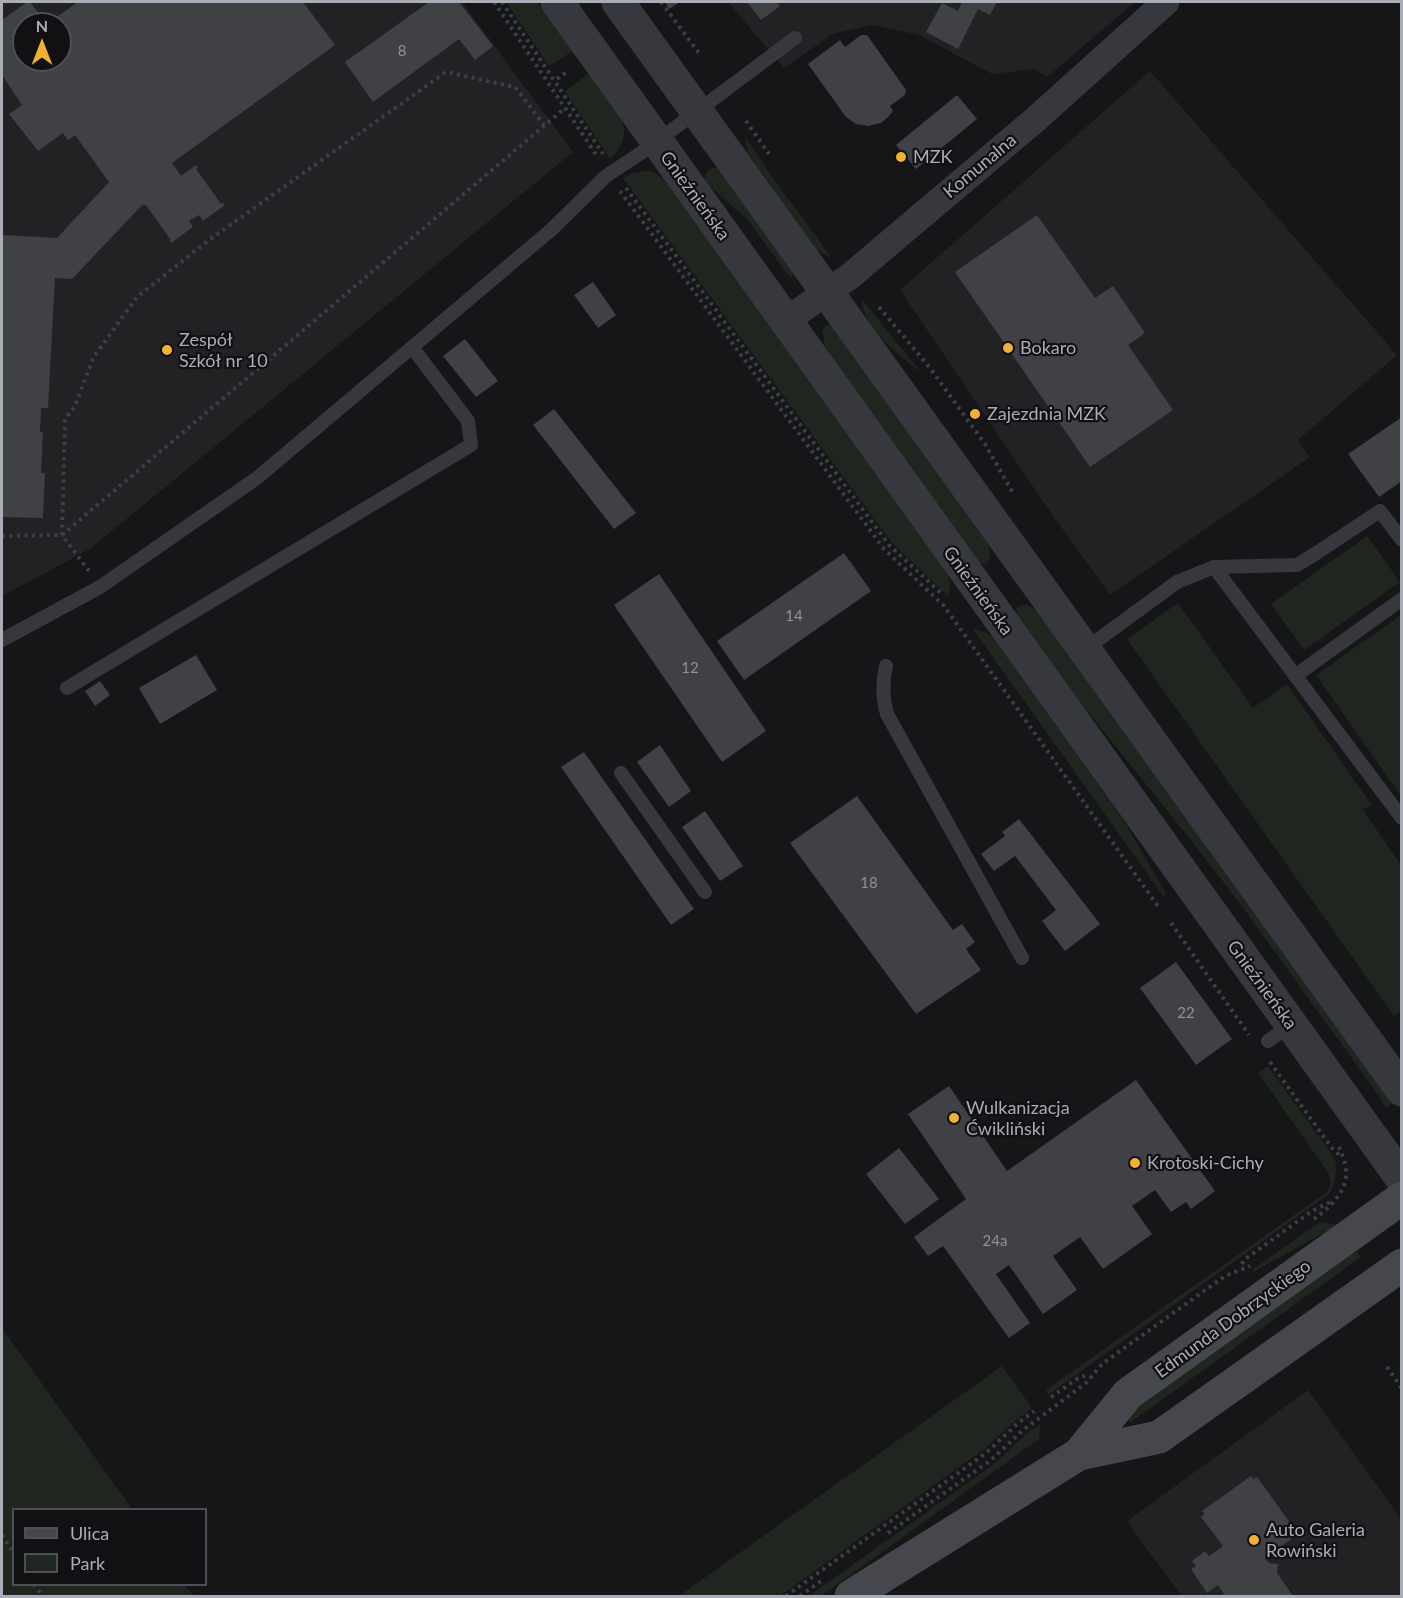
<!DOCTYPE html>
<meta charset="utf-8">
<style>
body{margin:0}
#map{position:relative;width:1403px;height:1598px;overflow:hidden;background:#161618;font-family:Lato,sans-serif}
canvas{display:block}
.frame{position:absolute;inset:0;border:3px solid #a8adb8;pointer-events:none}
.legend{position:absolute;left:12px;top:1508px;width:195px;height:78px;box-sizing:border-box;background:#111113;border:2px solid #4d4f55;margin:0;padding:8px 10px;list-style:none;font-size:18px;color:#a8adb8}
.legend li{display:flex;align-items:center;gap:12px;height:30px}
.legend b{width:30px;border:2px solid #4d4f55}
.north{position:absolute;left:12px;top:12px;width:60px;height:60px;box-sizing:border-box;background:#111113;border:2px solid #4d4f55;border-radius:50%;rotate:0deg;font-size:16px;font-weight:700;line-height:24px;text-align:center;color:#a8adb8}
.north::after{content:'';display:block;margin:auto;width:21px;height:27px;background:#f2b134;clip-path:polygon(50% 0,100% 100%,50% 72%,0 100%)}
</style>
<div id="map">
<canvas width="1403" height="1598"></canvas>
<div class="frame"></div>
<ul class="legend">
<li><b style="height:8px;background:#45474d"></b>Ulica</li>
<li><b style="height:16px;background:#1e261f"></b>Park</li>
</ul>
<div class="north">N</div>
</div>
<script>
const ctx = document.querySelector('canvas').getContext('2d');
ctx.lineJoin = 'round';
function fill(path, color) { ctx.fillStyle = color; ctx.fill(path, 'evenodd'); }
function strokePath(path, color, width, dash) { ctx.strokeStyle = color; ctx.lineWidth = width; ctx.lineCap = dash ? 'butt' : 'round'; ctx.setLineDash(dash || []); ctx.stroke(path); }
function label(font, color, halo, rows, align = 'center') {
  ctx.font = font + ' Lato,sans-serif'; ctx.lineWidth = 4.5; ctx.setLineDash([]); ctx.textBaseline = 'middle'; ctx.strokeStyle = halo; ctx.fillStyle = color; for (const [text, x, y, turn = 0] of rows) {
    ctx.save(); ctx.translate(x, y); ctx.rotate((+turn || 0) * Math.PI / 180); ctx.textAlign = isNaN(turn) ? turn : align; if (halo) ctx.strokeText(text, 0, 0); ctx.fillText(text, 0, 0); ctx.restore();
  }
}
fill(new Path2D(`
 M 2,2 L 462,2 L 573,152 L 90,549 L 2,596 ZM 24,24 L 60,24 L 60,60 L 24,60 Z
 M 728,2 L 1135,2 L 1047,77 L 1034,69 L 992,74 L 919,35 L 873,25 L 833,34 L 784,68 Z
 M 1150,71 L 1397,355 L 1298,440 L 1310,457 L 1110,595 L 1053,516 L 900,290 Z
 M 1308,1390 L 1401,1519 L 1401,1596 L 1182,1596 L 1149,1552 L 1127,1521 Z`), '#222225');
fill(new Path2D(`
 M 506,2 L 537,2 L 573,51 L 549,66 Z
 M 589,73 L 622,119 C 627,136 623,147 610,159 L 565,91 Z
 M 745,136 L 770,174 L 831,257 L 823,254 L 816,249 L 748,153 Z
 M 712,168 L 717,168 L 794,273 L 792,277 L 788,275 L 747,219 L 706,183 C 703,175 705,171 712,168 Z
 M 644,171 L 654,172 L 666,181 L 946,571 L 950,581 L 949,597 L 892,543 L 623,178 L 633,173 Z
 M 862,299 L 922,374 C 901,355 862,330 862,299 Z
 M 826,325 L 833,326 L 987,541 C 989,549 993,559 985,564 L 979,563 L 826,351 L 822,330 Z
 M 1367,536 L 1400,582 L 1304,650 L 1271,604 Z
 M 1178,603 L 1253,708 L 1287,684 L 1371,804 L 1363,810 L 1401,865 L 1401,1011 L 1394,1016 L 1127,639 Z
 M 1022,605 L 1027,605 L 1036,610 L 1392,1103 L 1386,1108 L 1379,1096 L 1238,901 L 1167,810 L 1070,690 L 1017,615 L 1017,608 Z
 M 1401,615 L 1401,796 L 1316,675 Z
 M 972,628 L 987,633 L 995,640 L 1124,821 L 1166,894 L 1164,897 Z
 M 1268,1066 L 1335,1159 C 1337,1172 1336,1184 1329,1194 L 1049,1394 L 1046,1390 L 1327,1192 L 1331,1182 L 1328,1172 L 1258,1073 Z
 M 1320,1222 L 1338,1225 L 1253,1272 L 1252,1270 Z
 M 1356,1251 L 1361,1257 L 1131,1422 L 1127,1421 L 1126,1416 Z
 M 2,1328 L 132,1509 L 14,1510 L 14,1584 L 185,1585 L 194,1596 L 2,1596 Z
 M 1002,1366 L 1032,1408 L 1014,1422 L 983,1450 L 780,1596 L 679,1596 Z
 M 1041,1423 L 1039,1439 L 821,1596 L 809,1596 L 994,1464 L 1025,1435 Z`), '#1e261f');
fill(new Path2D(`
 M 27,2 L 30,2 L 47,24 L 24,24 L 24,60 L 60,60 L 60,24 L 47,24 L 78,2 L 303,2 L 335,45 L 172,163 L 181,176 L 196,165 L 198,168 L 196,169 L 221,204 L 223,203 L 225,205 L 203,221 L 199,215 L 189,221 L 193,227 L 171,243 L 169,241 L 171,240 L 146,205 L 144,206 L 143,204 L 72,279 L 55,278 L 48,408 L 41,408 L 40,432 L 43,432 L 41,473 L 45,473 L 43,518 L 2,517 L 2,235 L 57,238 L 109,182 L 75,135 L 68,140 L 63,133 L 38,151 L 9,114 L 22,105 L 2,75 L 2,20 Z
 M 429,2 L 459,2 L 493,46 L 475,60 L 459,39 L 373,102 L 345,62 Z
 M 665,2 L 680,2 L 669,9 Z
 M 747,2 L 776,2 L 780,6 L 761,20 Z
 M 962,2 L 997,2 L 990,15 L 978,9 L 958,49 L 926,32 L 942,3 L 958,11 Z
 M 861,35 L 867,35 L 906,90 L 905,95 L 890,106 L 893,111 L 888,117 L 881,123 L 868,126 L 856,124 L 846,117 L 808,64 L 840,40 L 845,47 Z
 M 957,95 L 977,119 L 916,169 L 896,145 Z
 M 1037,215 L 1095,298 L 1113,286 L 1145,333 L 1128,345 L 1173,410 L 1090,467 L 955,272 Z
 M 593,282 L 616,315 L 598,328 L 574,295 Z
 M 465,339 L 498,381 L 476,397 L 443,356 Z
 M 554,409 L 636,513 L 614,529 L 533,425 Z
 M 1402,417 L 1402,481 L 1379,497 L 1348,454 Z
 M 844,553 L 871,591 L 744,680 L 717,641 Z
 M 659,574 L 766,731 L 722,762 L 614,605 Z
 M 196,655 L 217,690 L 160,724 L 139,688 Z
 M 100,681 L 110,695 L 95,706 L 85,691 Z
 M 660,745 L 691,791 L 669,807 L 637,762 Z
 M 584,752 L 694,909 L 671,925 L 561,767 Z
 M 857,796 L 953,930 L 962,924 L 975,942 L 966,949 L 981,970 L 916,1014 L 790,843 Z
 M 705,811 L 743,866 L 720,881 L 682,827 Z
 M 1019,819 L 1100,924 L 1065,951 L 1042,921 L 1056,910 L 1015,856 L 994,871 L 981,854 L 1005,836 L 1002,832 Z
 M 1176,962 L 1232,1039 L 1196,1065 L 1140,988 Z
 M 1136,1080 L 1215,1191 L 1191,1209 L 1186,1202 L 1171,1212 L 1155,1190 L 1132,1206 L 1152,1234 L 1103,1269 L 1080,1237 L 1053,1256 L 1077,1290 L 1043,1314 L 1009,1265 L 996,1274 L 1030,1323 L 1009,1338 L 943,1246 L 928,1256 L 914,1237 L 966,1199 L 908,1114 L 949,1086 L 1007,1171 Z
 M 899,1148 L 939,1199 L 905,1224 L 866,1174 Z
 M 1251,1476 L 1254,1479 L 1257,1477 L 1298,1534 L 1265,1558 L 1269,1563 L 1278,1564 L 1277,1573 L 1293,1596 L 1220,1596 L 1224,1594 L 1218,1585 L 1207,1593 L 1191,1569 L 1196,1566 L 1192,1561 L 1205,1551 L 1209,1556 L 1223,1546 L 1201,1517 L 1205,1514 L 1202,1511 Z`), '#404145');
strokePath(new Path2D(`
 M 494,2 L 597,156
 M 502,2 L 603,154
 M 661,2 L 701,56
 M 557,79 L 568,71
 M 746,121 L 769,154
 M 626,188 L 889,545 L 943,595
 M 620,191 L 884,549 L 944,606 L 1160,909
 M 879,307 L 930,368 L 985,444 L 1013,493
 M 2,536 L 62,535 L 565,108
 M 89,571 L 62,535 L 65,419 L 75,406 L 93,358 L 137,297 L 209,240 L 446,72 L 515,87 L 544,125
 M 1171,923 L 1249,1035
 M 1270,1062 L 1331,1147 L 1341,1157
 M 1314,1219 C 1329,1208 1348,1191 1346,1171 C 1346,1163 1342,1155 1339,1147
 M 1242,1264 L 1244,1260 L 1312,1211 L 1330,1202
 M 1387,1367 L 1402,1389
 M 1051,1397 L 1080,1377 L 1085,1376
 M 888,1533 L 991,1460 L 1022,1431 L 1086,1383 L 1102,1364 L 1225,1276 L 1250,1266
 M 2,1535 L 14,1554
 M 34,1584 L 42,1596
 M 786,1596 L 986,1453 L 1017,1424 L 1034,1411
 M 800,1596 L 824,1579`), '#3d3f44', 4, [3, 4.5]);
strokePath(new Path2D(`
 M 1214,567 L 1297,565 L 1315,554 L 1380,511 L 1402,540
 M 2,640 L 100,587 L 257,478 L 551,230 L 606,176 L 644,151 L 795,38
 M 1084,650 L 1177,582 L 1214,567 L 1402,818
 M 886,666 C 882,683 882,697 887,714 L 1022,958
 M 1295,676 L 1402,599
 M 67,688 L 471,445 L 468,421 L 412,347
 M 621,773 L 705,892
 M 1268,1041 L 1291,1025`), '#37383d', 14);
strokePath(new Path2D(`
 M 785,321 L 849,277 L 1036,119 L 1166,2`), '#37383d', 27);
strokePath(new Path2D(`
 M 557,2 L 1402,1179
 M 618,2 L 1402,1090`), '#37383d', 33);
strokePath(new Path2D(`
 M 1079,1454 L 1159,1437 L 1402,1265
 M 851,1596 L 1079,1454 L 1128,1394 L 1402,1198`), '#45474d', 33);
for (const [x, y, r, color] of [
 [901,157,6,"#f2b134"],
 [1008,348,6,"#f2b134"],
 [167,350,6,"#f2b134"],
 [975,414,6,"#f2b134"],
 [954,1118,6,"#f2b134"],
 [1135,1163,6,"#f2b134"],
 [1254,1540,6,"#f2b134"]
]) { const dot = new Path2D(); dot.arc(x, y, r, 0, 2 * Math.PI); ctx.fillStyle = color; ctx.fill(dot); strokePath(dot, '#111113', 2); }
label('15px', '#8e929b', null, [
 ["8",402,51],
 ["14",794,616],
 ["12",690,668],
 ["18",869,883],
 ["22",1186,1013],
 ["24a",995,1241]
]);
label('18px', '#a8adb8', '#111113', [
 ["MZK",913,157],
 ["Zespół",179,340],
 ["Szkół nr 10",179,361],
 ["Bokaro",1020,348],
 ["Zajezdnia MZK",987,414],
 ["Wulkanizacja",966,1108],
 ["Ćwikliński",966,1129],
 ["Krotoski-Cichy",1147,1163],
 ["Auto Galeria",1266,1530],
 ["Rowiński",1266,1551]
], 'left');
label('18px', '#a8adb8', '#111113', [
 ["Komunalna",980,166,-40],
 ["Gnieźnieńska",695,196,54],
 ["Gnieźnieńska",978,591,54],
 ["Gnieźnieńska",1262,985,54],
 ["Edmunda Dobrzyckiego",1233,1319,-36]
]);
</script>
